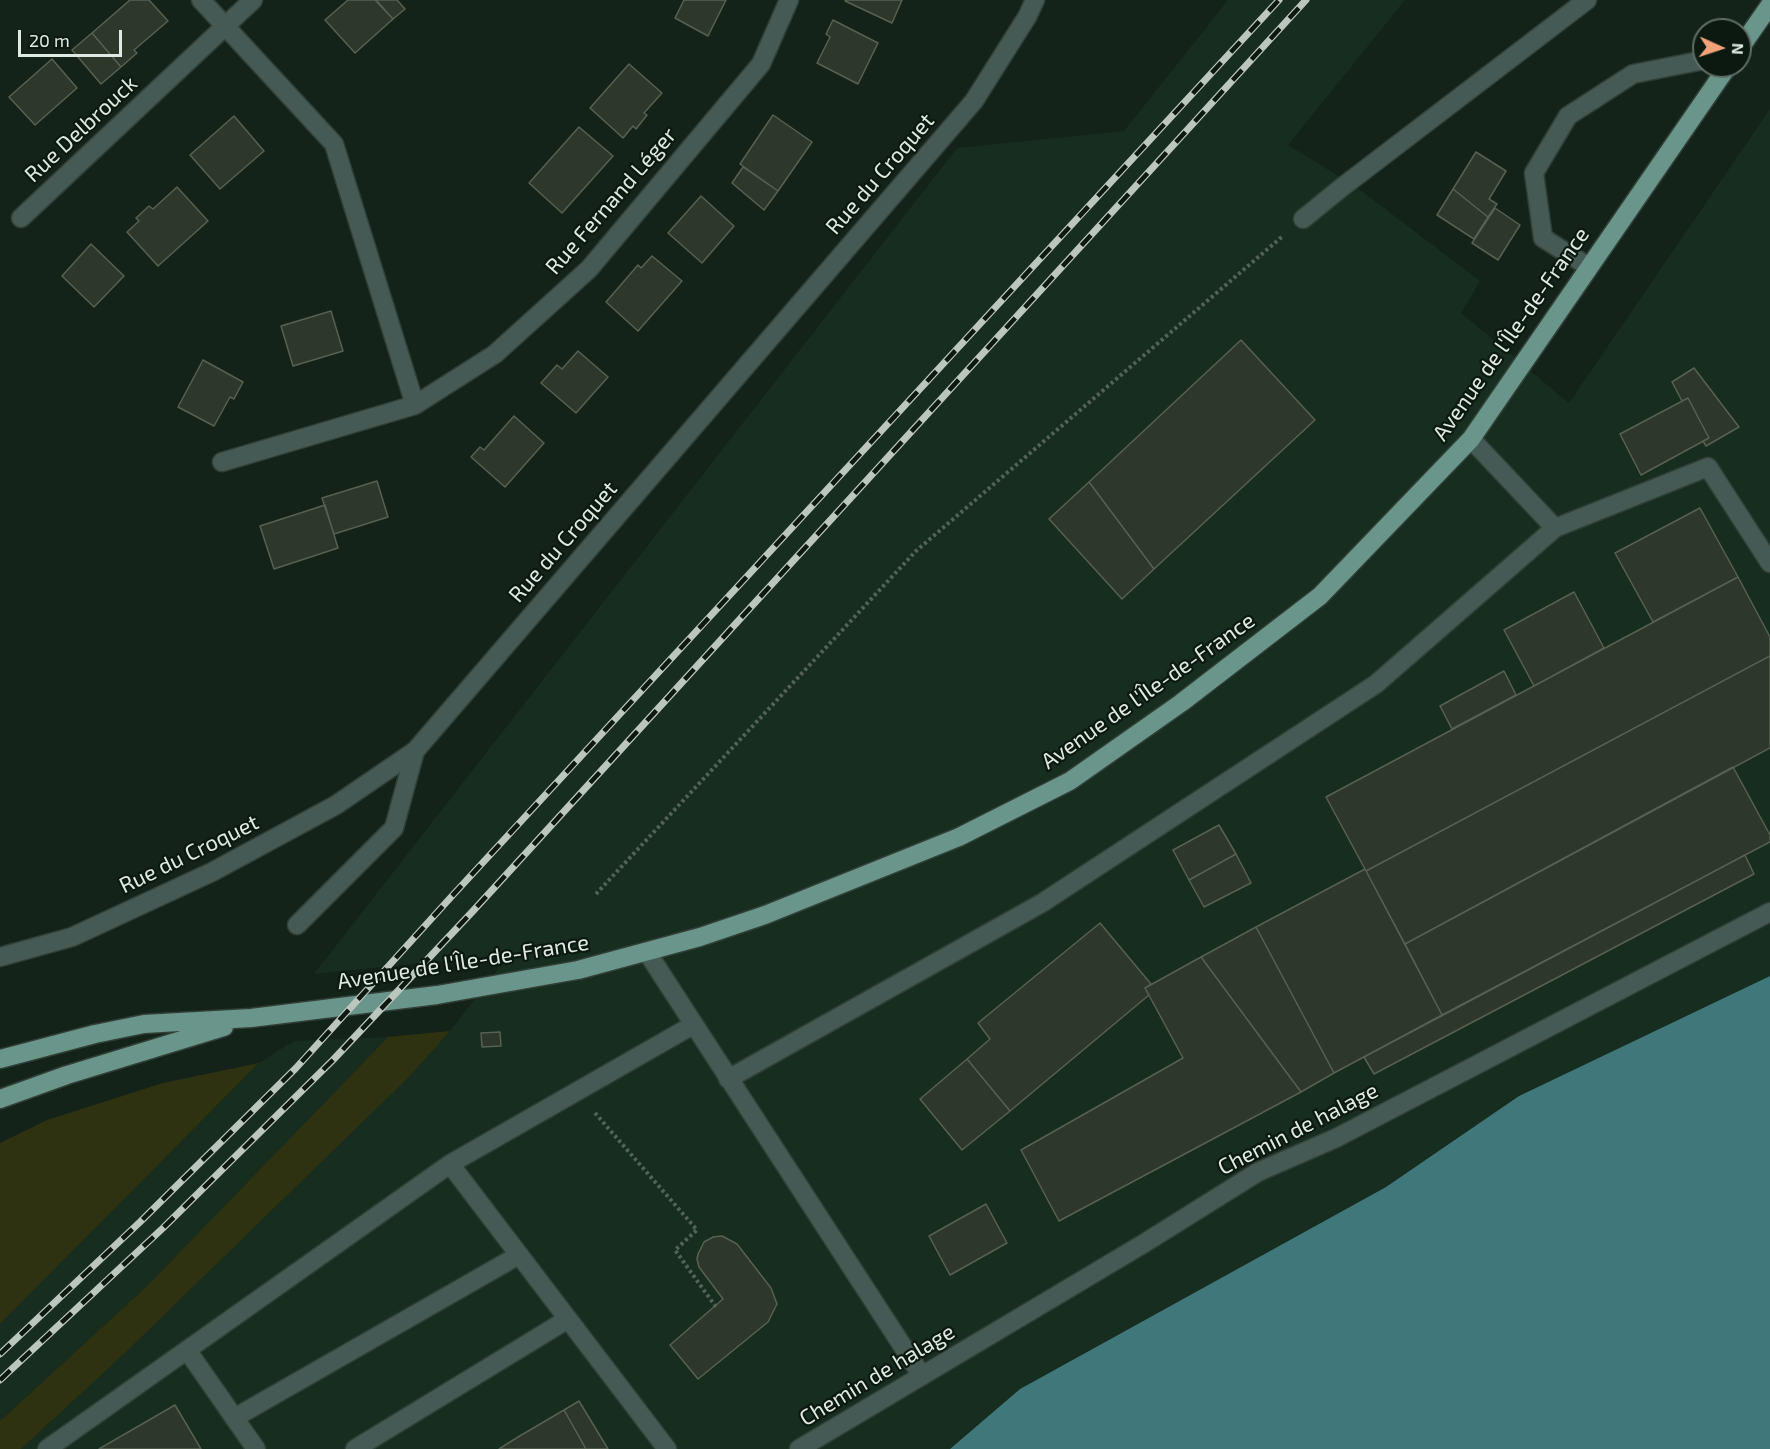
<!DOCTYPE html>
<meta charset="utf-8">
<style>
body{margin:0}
#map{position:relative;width:1770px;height:1449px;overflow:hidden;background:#14231a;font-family:"Exo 2",sans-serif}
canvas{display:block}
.north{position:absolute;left:1692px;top:18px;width:60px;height:60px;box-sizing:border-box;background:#0b1911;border:2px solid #606d65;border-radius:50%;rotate:93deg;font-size:16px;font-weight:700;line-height:24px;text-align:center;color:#e0eae4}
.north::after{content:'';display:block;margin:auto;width:21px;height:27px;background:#f0a278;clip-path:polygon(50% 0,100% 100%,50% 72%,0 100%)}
.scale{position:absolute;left:18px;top:30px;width:104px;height:27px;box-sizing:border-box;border:3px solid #e0eae4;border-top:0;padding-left:8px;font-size:18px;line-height:21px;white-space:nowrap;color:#e0eae4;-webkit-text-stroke:4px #0b1911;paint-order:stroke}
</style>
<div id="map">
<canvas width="1770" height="1449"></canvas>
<div class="north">N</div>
<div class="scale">20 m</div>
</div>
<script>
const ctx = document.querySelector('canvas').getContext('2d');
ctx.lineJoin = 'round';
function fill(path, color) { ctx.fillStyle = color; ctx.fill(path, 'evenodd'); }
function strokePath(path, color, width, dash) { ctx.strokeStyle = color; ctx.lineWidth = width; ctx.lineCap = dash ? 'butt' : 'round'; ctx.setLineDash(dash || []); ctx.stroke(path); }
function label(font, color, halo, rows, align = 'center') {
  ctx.font = font + ' "Exo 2",sans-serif'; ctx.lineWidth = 4.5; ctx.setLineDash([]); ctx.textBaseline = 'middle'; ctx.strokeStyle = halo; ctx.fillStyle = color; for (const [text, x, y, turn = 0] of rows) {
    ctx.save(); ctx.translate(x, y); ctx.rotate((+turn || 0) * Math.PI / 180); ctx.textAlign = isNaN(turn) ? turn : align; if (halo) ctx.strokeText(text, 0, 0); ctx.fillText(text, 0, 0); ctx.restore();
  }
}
fill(new Path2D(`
 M 1228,0 L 1405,0 L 1288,145 L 1355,186 L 1480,281 L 1461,313 L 1569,403 L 1770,109 L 1770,976 L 1519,1096 L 1386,1187 L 1020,1389 L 950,1449 L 21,1449 L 124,1354 L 410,1076 L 450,1031 L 510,954 L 314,974 L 957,148 L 1124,131 Z
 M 388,1037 L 145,1288 L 0,1421 L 0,1324 L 259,1063 L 294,1041 Z`), '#162d20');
fill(new Path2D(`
 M 450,1031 L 410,1076 L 124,1354 L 21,1449 L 0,1449 L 0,1421 L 145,1288 L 388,1037 Z
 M 259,1063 L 0,1324 L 0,1143 L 47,1120 L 163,1083 Z`), '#2e3210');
fill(new Path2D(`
 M 1770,976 L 1770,1449 L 950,1449 L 1020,1389 L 1386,1187 L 1519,1096 Z`), '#40777b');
const building = new Path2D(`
 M 130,0 L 149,0 L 168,21 L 134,50 L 137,53 L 121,67 L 92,33 Z
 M 348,0 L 375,0 L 393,19 L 355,53 L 325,20 Z
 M 376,0 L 397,0 L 405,9 L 393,19 Z
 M 684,0 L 726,0 L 708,36 L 675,18 Z
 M 846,0 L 902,0 L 892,23 L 845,1 Z
 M 833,20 L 878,43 L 858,84 L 817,63 L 830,37 L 826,34 Z
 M 92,33 L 121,67 L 101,84 L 72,50 Z
 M 52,59 L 77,88 L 35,125 L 9,97 Z
 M 629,64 L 662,93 L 644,113 L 647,115 L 636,129 L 633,126 L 623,138 L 590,108 Z
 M 773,115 L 812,142 L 778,191 L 740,164 Z
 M 234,116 L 264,151 L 220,189 L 190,155 Z
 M 579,127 L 613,156 L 562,213 L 529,183 Z
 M 1476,152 L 1506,171 L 1489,199 L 1497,204 L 1488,217 L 1453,189 Z
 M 743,167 L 778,191 L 764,210 L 732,183 Z
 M 177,187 L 208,221 L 158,266 L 127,232 L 139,221 L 136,218 L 149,206 L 153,209 Z
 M 1453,189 L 1488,217 L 1474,239 L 1437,215 Z
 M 701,196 L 734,226 L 702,263 L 668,233 Z
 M 1495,208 L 1520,225 L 1498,260 L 1472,243 Z
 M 91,244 L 124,276 L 94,307 L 62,276 Z
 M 652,256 L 682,281 L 638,331 L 606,302 L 638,265 L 641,268 Z
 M 331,311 L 343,351 L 293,366 L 281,326 Z
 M 1241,340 L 1315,420 L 1154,569 L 1089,482 Z
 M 578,351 L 608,377 L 576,413 L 541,383 L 557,365 L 562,369 Z
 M 203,360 L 243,382 L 234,399 L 230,397 L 214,426 L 178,407 Z
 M 1694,368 L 1739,427 L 1706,446 L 1703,441 L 1709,438 L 1688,398 L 1682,401 L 1672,382 Z
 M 1688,398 L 1709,438 L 1641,475 L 1620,434 Z
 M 514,416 L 544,443 L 505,487 L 471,457 L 480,447 L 484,450 Z
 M 377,481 L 388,517 L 334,534 L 322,498 Z
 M 1089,482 L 1154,569 L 1122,599 L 1049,519 Z
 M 325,505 L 338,548 L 274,569 L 260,526 Z
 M 1700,508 L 1738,577 L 1653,622 L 1615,553 Z
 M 1738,577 L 1770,637 L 1770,656 L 1366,871 L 1326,797 Z
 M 1574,592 L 1604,648 L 1534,686 L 1504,630 Z
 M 1770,656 L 1770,748 L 1405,944 L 1366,871 Z
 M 1504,671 L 1516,695 L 1452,729 L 1440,706 Z
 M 1733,767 L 1770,835 L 1770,842 L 1442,1015 L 1405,944 Z
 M 1219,825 L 1236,854 L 1189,880 L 1173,850 Z
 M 1236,854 L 1251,883 L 1204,907 L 1189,880 Z
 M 1745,855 L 1754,874 L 1374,1074 L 1364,1057 Z
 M 1365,869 L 1442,1015 L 1334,1073 L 1256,927 Z
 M 1100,923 L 1151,984 L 1145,988 L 1149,995 L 1010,1111 L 967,1059 L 990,1039 L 978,1023 Z
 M 1256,927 L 1334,1073 L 1301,1092 L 1201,957 Z
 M 1201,957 L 1301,1092 L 1059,1221 L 1021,1150 L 1183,1058 L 1145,988 Z
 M 500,1032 L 501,1046 L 482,1047 L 481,1033 Z
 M 967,1059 L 1010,1111 L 962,1150 L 920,1099 Z
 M 986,1204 L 1007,1243 L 950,1275 L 929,1236 Z
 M 722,1236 L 737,1244 L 771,1288 L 777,1304 L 768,1322 L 698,1379 L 670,1345 L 723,1299 L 699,1267 L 697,1259 L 698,1254 L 704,1242 L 713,1237 Z
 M 579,1401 L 608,1449 L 586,1449 L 564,1410 Z
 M 175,1405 L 201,1449 L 99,1449 Z
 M 564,1410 L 586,1449 L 499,1449 L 518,1437 Z`);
fill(building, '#2e382a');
strokePath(building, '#576152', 1.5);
const lane = new Path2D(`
 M 1589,267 L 1543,238 L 1534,173 L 1568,116 L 1633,74 L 1704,60
 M 1471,439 L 1555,528 L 1708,467 L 1770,563
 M 297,925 L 394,828 L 415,751
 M 647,952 L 922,1376
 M 728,1079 L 1042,903 L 1376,684 L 1555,528
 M 450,1164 L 667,1449
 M 187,1350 L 256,1449
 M 234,1418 L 519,1255
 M 47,1449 L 450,1164 L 693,1025
 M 355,1449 L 568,1319
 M 799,1449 L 1143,1244 L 1258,1172 L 1336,1138 L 1770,912`);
const street = new Path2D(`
 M 201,0 L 334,144 L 415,405
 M 21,218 L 253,0
 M 1303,219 L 1341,188 L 1587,0
 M 222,462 L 415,405 L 495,354 L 589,269 L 761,64 L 789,0
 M 0,957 L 72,937 L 212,872 L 336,805 L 415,751 L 974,101 L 1027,17 L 1035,0`);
const primary = new Path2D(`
 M 1740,48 L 1770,5
 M 0,1059 L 95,1034 L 144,1024 L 251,1018 L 437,995 L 578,970 L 700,937 L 765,915 L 959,837 L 1070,781 L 1181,703 L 1320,596 L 1471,439 L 1728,66
 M 0,1099 L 67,1075 L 224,1027`);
strokePath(lane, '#313f36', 21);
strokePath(street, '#313f36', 21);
strokePath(primary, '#313f36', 21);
strokePath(new Path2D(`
 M 596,894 L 916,551 L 1284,235
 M 595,1113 L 697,1230 L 675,1250 L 716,1307`), '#55625a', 4, [3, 3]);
strokePath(lane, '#455a55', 18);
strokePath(street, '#455a55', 18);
strokePath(primary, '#69958b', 18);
const rail = new Path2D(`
 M 0,1354 L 140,1222 L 296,1068 L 452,896 L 1279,0
 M 0,1380 L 163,1228 L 333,1060 L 473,911 L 1306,0`);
strokePath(rail, '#bbc6bf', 7);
strokePath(rail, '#0b1911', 4.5, [14]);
label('22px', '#e0eae4', '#0b1911', [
 ["Rue Delbrouck",81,129,-43],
 ["Rue du Croquet",880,174,-49],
 ["Rue Fernand Léger",611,201,-49],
 ["Avenue de l'Île-de-France",1511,334,-55],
 ["Rue du Croquet",563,542,-49],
 ["Avenue de l'Île-de-France",1148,691,-35],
 ["Rue du Croquet",189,854,-26],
 ["Avenue de l'Île-de-France",463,962,-9],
 ["Chemin de halage",1298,1129,-27],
 ["Chemin de halage",877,1375,-31]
]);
</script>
